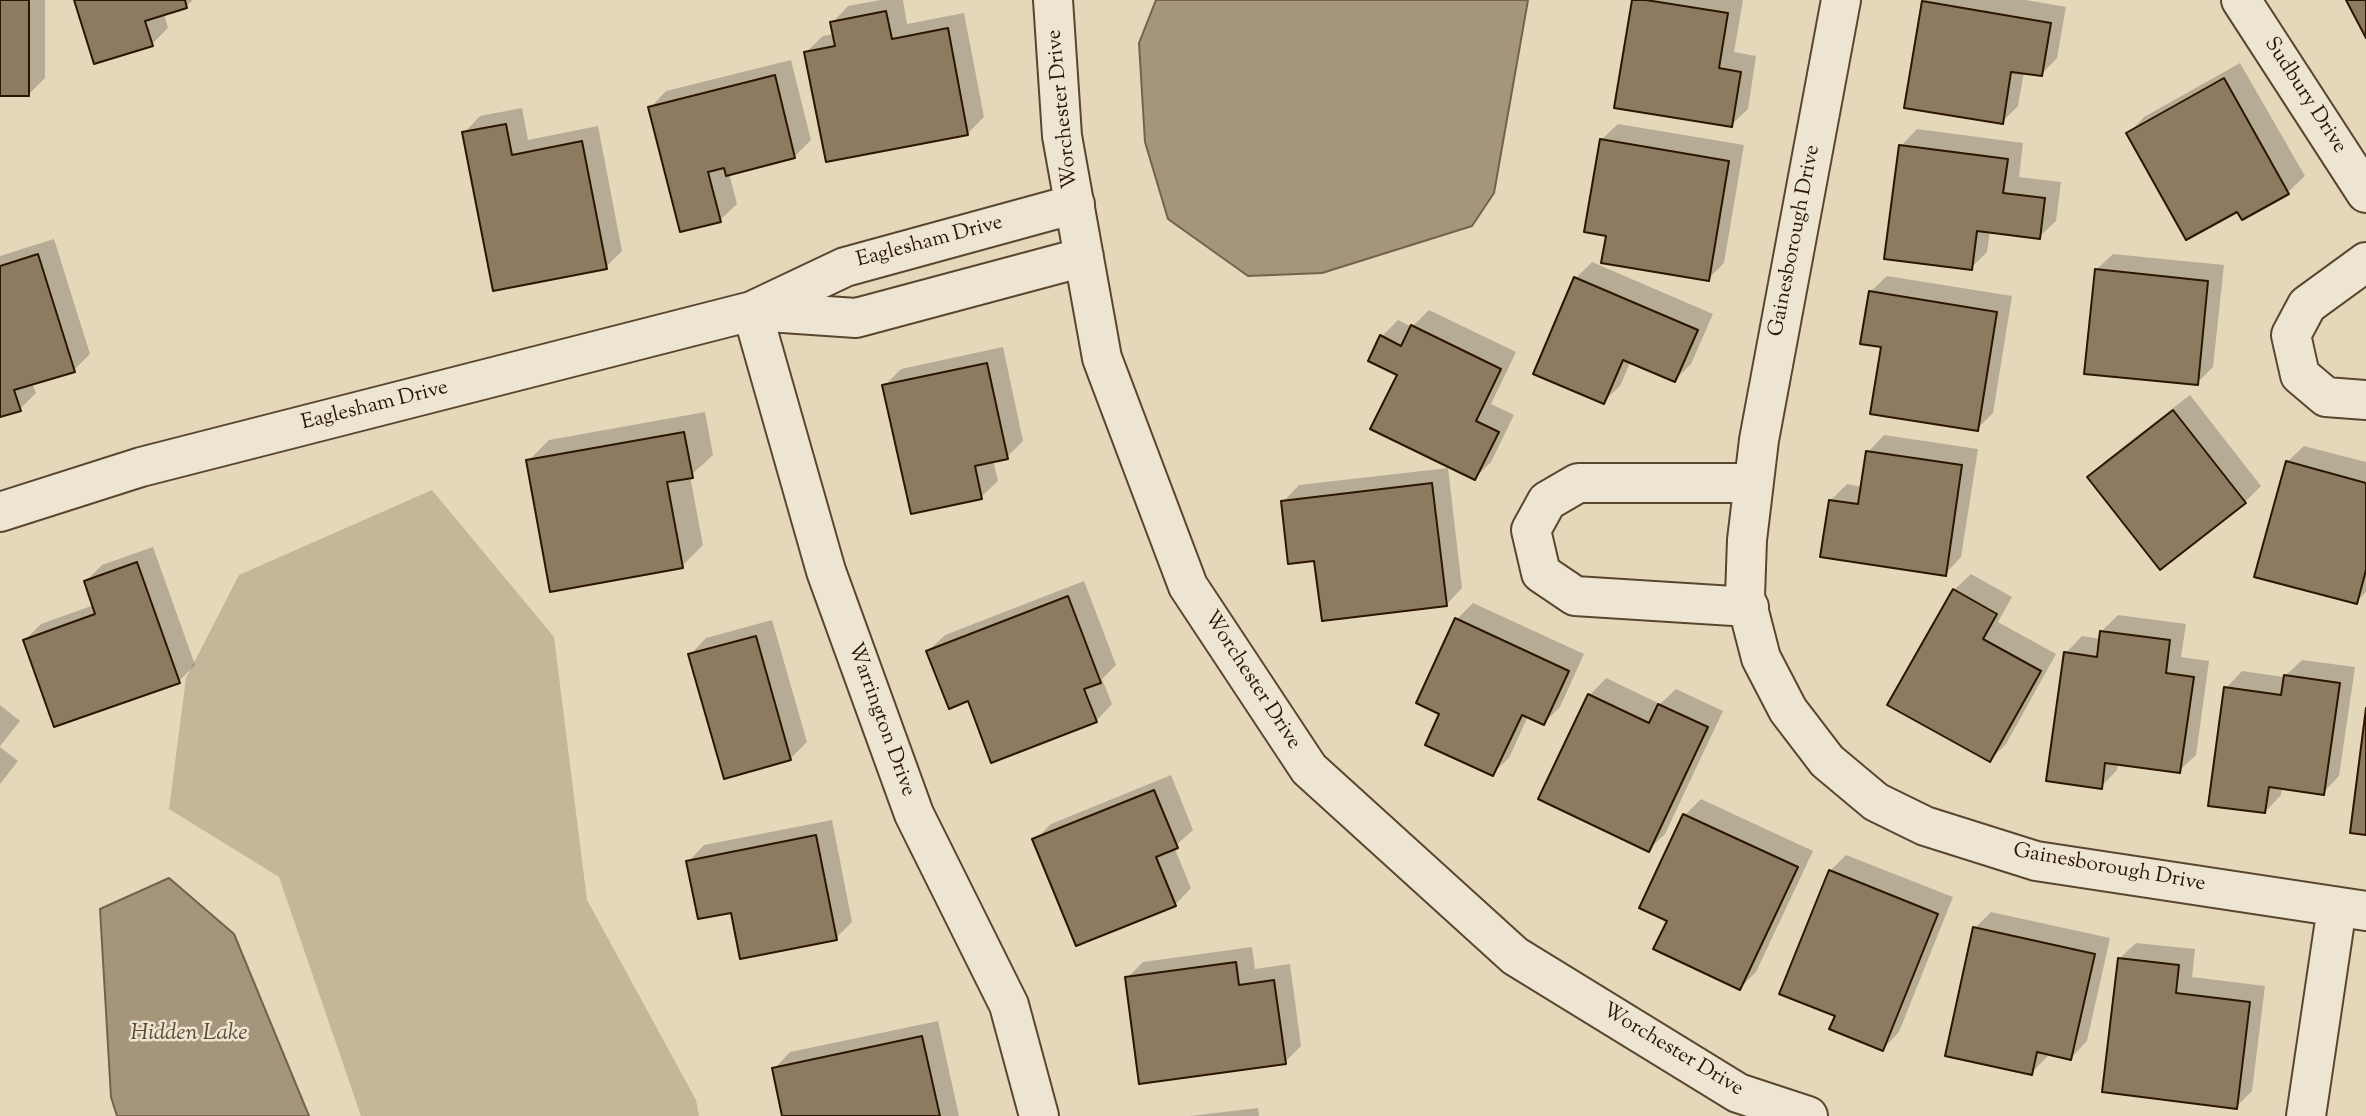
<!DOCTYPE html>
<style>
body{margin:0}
canvas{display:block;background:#e4d7ba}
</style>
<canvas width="2366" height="1116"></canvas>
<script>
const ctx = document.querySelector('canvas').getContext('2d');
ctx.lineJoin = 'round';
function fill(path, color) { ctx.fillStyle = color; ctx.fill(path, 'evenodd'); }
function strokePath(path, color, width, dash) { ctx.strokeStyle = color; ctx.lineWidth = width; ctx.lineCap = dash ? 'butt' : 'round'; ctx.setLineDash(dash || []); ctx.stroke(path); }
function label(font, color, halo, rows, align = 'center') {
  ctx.font = font + ' "Sorts Mill Goudy",serif'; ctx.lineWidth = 5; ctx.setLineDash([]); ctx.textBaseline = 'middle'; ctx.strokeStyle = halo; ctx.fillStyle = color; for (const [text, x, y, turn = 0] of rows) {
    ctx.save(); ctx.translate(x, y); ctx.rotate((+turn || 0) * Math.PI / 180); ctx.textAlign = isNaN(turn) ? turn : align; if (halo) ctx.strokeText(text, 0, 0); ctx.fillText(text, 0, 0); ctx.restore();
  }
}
fill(new Path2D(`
 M 432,490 L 554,637 L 587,900 L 696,1100 L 699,1116 L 361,1116 L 279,877 L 169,809 L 186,678 L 239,575 Z`), '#c5b69a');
const water = new Path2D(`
 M 1156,0 L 1528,0 L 1494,193 L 1472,226 L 1322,273 L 1248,276 L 1168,219 L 1145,142 L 1139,43 Z
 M 169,878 L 234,934 L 309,1116 L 117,1116 L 111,1097 L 100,909 Z`);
fill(water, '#a5957b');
strokePath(water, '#75624a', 2);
fill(new Path2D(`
 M 0,0 L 45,0 L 45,78 L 28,95 L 0,95 Z
 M 76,0 L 193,0 L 186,6 L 164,14 L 168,28 L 152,44 Z
 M 880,0 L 903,0 L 907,24 L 964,13 L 984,117 L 968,133 L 806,52 L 823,36 L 834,34 L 832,23 L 848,6 Z
 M 1634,0 L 1743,0 L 1734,52 L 1756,56 L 1748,109 L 1731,125 Z
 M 1925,0 L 2026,0 L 2066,7 L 2057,58 L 2041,75 L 2024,72 L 2018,106 L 2002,122 L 1923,2 Z
 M 791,60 L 811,140 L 794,157 L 729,173 L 737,204 L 720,220 L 650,108 L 666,91 Z
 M 2240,63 L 2305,176 L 2288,192 L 2243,218 L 2238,210 L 2128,134 L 2144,117 Z
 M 522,108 L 528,140 L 598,126 L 622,251 L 606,267 L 464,133 L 480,116 Z
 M 1618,124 L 1744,145 L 1724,263 L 1708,279 L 1608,234 L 1601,140 Z
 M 1917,129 L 2023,143 L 2019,177 L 2061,182 L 2056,221 L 2039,237 L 1990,231 L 1987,252 L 1971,268 L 1901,146 Z
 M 54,239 L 90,354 L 74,370 L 32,383 L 36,393 L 20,409 L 0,416 L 0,256 Z
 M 2113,254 L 2224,265 L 2213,367 L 2197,383 L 2096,270 Z
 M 1592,262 L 1713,314 L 1691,364 L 1675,380 L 1631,361 L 1620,386 L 1603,402 L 1576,278 Z
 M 1887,276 L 2012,296 L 1993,413 L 1977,429 L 1883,346 L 1870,292 Z
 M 1429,310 L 1516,352 L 1491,404 L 1514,415 L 1491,462 L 1475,478 L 1399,374 L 1382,336 L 1398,320 L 1412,327 Z
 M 1003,347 L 1023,441 L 1007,457 L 993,460 L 998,481 L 981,497 L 884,386 L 901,369 Z
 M 2190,395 L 2261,486 L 2245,502 L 2160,568 L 2089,477 L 2105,461 Z
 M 705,412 L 713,455 L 690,476 L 703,545 L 682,566 L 528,461 L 549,440 Z
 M 1884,435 L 1978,449 L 1961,557 L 1945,574 L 1830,501 L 1847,484 L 1862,487 L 1868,452 Z
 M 2304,446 L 2366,462 L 2366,592 L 2356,602 L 2287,462 Z
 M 1448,468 L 1462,588 L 1446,605 L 1283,502 L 1299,485 Z
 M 153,547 L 195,665 L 179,681 L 25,640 L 41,624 L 94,605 L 86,581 L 102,565 Z
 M 1971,574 L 2012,597 L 1998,622 L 2056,654 L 2006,744 L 1990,760 L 1954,590 Z
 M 1084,581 L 1116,665 L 1102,679 L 1112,704 L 1096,721 L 969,699 L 928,651 L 945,635 Z
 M 1473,603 L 1584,654 L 1560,707 L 1544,723 L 1528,716 L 1509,758 L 1492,774 L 1442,713 L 1457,619 Z
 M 2118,615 L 2186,624 L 2181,657 L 2209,661 L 2196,755 L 2179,771 L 2118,763 L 2117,770 L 2101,787 L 2066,653 L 2082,636 L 2101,639 L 2102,631 Z
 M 772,620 L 807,742 L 790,759 L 690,655 L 706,638 Z
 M 2302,660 L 2355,667 L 2339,776 L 2323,793 L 2282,787 L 2281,795 L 2265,812 L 2226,688 L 2242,671 L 2284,677 Z
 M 1606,678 L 1660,704 L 1676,689 L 1723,711 L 1665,834 L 1648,850 L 1540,799 L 1590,695 Z
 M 0,705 L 20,721 L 0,746 Z
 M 0,747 L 18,761 L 0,784 Z
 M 1171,775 L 1193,830 L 1174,847 L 1191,888 L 1175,905 L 1035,840 L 1051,824 Z
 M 1701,799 L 1813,851 L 1756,972 L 1740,988 L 1669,920 L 1685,815 Z
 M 832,820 L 852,922 L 836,938 L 732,911 L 688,862 L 704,845 Z
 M 1846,855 L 1953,897 L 1899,1032 L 1883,1049 L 1837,1015 L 1830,871 Z
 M 1991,912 L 2110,938 L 2087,1041 L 2071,1058 L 2048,1053 L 2047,1057 L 2031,1073 L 1975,928 Z
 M 2136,943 L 2195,949 L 2192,977 L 2265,986 L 2252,1091 L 2236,1107 L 2119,959 Z
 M 1252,947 L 1255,969 L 1290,964 L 1301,1046 L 1285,1062 L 1127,978 L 1143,962 Z
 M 938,1021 L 959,1116 L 784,1116 L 774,1069 L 790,1052 Z
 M 1258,1108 L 1259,1116 L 1190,1116 Z`), '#0003');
const building = new Path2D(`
 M 0,0 L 29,0 L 29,96 L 0,96 Z
 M 74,0 L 185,0 L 187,8 L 145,21 L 153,46 L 94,64 Z
 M 1632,0 L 1646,0 L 1728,13 L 1719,68 L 1741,72 L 1732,127 L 1614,108 Z
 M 2346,0 L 2366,0 L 2366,38 Z
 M 1922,1 L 2051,23 L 2042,76 L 2011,72 L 2003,124 L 1904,108 Z
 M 886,11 L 892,39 L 948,28 L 968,135 L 826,162 L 804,52 L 835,46 L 830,22 Z
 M 775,75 L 795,158 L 726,176 L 724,168 L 708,172 L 721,222 L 680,232 L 648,107 Z
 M 2224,78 L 2289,194 L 2242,220 L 2237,212 L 2186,240 L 2126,133 Z
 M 506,124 L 512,155 L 582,141 L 607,269 L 493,291 L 462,132 Z
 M 1600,139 L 1729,161 L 1709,281 L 1601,263 L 1606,236 L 1584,232 Z
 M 1899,145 L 2008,159 L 2003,193 L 2045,198 L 2040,239 L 1977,231 L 1972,270 L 1884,259 Z
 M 38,254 L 75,372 L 14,390 L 21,411 L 0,417 L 0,266 Z
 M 2095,269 L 2208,281 L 2198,385 L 2084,374 Z
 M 1574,277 L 1698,330 L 1675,382 L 1623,360 L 1604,404 L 1533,374 Z
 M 1869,291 L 1997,312 L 1978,431 L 1870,414 L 1881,347 L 1860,344 Z
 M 1411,325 L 1501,369 L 1476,421 L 1499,432 L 1475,480 L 1370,429 L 1397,375 L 1368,361 L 1380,335 L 1401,346 Z
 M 987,363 L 1008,459 L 975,466 L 982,499 L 911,514 L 882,385 Z
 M 2173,410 L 2246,503 L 2160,570 L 2087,477 Z
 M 684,432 L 693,478 L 667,482 L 683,568 L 550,592 L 526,460 Z
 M 1866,451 L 1962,465 L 1946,576 L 1820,557 L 1829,500 L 1858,504 Z
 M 2286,461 L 2366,483 L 2366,570 L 2357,604 L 2254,577 Z
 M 1432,483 L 1447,606 L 1322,621 L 1314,561 L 1288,564 L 1281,501 Z
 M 137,562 L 180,683 L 54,727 L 23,640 L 95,614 L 84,581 Z
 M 1953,589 L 1997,614 L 1983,639 L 2041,671 L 1990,762 L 1887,705 Z
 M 1068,596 L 1101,683 L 1084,689 L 1097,722 L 991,763 L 968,701 L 949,709 L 926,651 Z
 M 1455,618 L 1569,671 L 1544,725 L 1522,715 L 1493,776 L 1425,745 L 1439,714 L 1416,703 Z
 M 2100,631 L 2170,640 L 2166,673 L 2194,677 L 2180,773 L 2105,763 L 2102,789 L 2046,781 L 2064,652 L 2097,657 Z
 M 756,636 L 791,760 L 724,779 L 688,654 Z
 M 2284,675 L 2340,683 L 2324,795 L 2269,787 L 2265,813 L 2208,806 L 2224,687 L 2281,695 Z
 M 1588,694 L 1649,723 L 1658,704 L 1708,727 L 1649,852 L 1538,799 Z
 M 2366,708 L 2366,835 L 2350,833 Z
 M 1154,790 L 1178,848 L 1156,857 L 1176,906 L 1076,946 L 1032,839 Z
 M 1683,814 L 1798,867 L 1740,990 L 1653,949 L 1667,921 L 1639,908 Z
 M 816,835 L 837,940 L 740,959 L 731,913 L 698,919 L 686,861 Z
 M 1829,870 L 1938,914 L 1883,1051 L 1829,1029 L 1835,1016 L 1779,994 Z
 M 1973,927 L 2095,954 L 2071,1060 L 2037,1052 L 2032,1075 L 1945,1056 Z
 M 2118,958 L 2179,965 L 2176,993 L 2250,1002 L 2237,1109 L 2102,1092 Z
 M 1236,962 L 1239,985 L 1274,980 L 1286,1064 L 1139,1084 L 1125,977 Z
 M 922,1036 L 940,1116 L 782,1116 L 772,1068 Z`);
fill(building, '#8c7a61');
strokePath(building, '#2c1600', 2);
const street = new Path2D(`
 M 1053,0 L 1062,136 L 1102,358 L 1188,586 L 1309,769 L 1515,956 L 1738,1093 L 1808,1116
 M 1841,0 L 1759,440 L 1747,540 L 1745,596 L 1761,658 L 1788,710 L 1827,761 L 1876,802 L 1925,826 L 2036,861 L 2366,911
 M 2241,0 L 2366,193
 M 2366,262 L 2307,305 L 2291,335 L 2300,375 L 2326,397 L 2366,400
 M 752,311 L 826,571 L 914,814 L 1009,1005 L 1039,1116
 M 754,311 L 856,318 L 1084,257
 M 0,512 L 141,467 L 752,311 L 845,267 L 1075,204
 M 1749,607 L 1575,596 L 1541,573 L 1531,530 L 1547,501 L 1578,483 L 1753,483
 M 2306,1116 L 2337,907`);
strokePath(street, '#5a462e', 42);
strokePath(street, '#ede5d2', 38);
label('21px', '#2c1600', '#ede5d2', [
 ["Sudbury Drive",2304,96,57],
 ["Worchester Drive",1064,109,-96],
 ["Gainesborough Drive",1796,241,-79],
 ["Eaglesham Drive",930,243,-15],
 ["Eaglesham Drive",375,407,-14],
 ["Worchester Drive",1251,681,57],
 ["Warrington Drive",880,720,70],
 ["Gainesborough Drive",2109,869,10],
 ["Worchester Drive",1672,1051,31]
]);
label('italic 23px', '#5c4931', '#ede5d2', [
 ["Hidden Lake",189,1035]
]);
</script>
